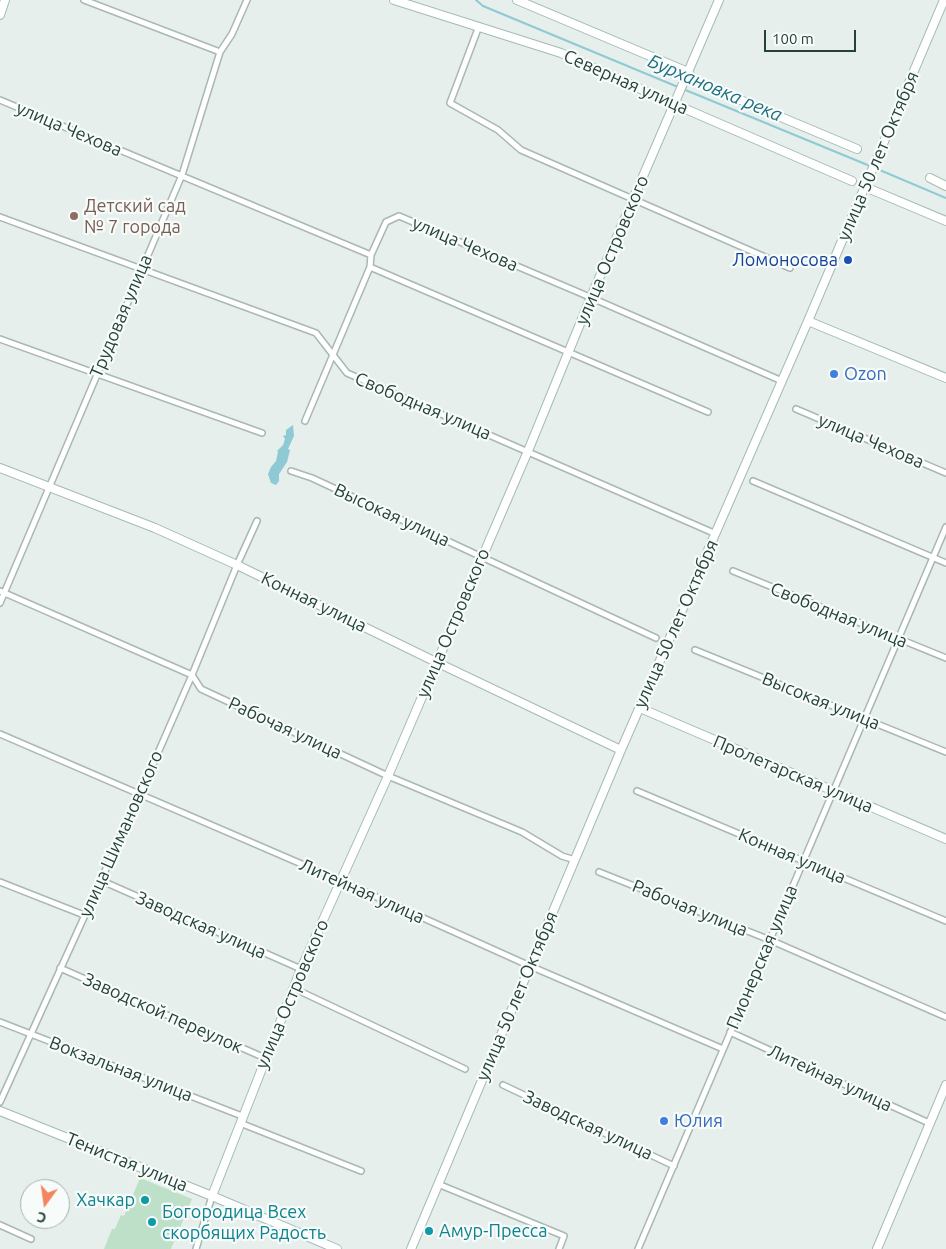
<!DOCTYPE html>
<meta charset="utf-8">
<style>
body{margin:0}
#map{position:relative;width:946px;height:1249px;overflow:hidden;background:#e6efeb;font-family:Ubuntu,sans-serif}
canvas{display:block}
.north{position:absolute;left:20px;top:1179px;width:50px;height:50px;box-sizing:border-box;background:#f7fbf9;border:1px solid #a3b1ad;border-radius:50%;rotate:194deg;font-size:14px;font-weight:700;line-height:20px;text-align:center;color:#24423a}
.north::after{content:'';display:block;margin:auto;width:18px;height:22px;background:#f4845f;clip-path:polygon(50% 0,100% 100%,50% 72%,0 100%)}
.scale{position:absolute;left:764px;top:30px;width:92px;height:22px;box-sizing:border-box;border:2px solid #24423a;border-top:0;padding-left:6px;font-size:15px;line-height:18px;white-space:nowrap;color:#24423a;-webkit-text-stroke:4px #f7fbf9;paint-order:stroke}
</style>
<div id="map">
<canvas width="946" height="1249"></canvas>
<div class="north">С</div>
<div class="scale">100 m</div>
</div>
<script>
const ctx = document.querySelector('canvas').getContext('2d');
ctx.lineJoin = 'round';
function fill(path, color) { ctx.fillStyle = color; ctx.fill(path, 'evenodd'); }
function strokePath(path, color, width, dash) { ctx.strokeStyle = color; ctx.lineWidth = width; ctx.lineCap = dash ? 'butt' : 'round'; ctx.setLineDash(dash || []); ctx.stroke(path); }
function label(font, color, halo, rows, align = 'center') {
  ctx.font = font + ' Ubuntu,sans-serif'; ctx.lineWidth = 4.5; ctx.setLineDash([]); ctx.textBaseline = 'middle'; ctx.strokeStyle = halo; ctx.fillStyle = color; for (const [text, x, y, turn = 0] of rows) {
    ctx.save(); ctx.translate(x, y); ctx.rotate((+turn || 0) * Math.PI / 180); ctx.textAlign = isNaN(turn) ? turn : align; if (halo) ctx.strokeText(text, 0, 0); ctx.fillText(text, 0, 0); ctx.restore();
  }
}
fill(new Path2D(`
 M 140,1178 L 192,1199 L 171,1249 L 104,1249 L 112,1229 L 115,1229 L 121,1215 L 124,1216 Z`), '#bfe0c8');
fill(new Path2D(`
 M 293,425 L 294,436 L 288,449 L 290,450 L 287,462 L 279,474 L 279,481 L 276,485 L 271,483 L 268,474 L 271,467 L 276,461 L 278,452 L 277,451 L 283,445 L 285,439 L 283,436 L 286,435 L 286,430 Z`), '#8ec9d4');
strokePath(new Path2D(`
 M 476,0 L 483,6 L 678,87
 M 683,89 L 870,166
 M 875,168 L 946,198`), '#8ec9d4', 2);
const street = new Path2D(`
 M 84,0 L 220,52
 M 479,26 L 450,103 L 498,130 L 521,150 L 790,268
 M 0,100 L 371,255 L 386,222 L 399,216 L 585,295 L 782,381
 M 0,217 L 316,333 L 347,373 L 716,534
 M 370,267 L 708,412
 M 0,339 L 262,433
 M 796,409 L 946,473
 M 305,421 L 370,267 L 371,255
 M 291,471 L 312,478 L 656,638
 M 753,481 L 946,563
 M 733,571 L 946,658
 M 0,591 L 192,675 L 201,689 L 388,776 L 522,832 L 562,856 L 575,860
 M 0,603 L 182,175 L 220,52 L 232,34 L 247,0
 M 695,650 L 946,752
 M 0,734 L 341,881 L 530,966 L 723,1049
 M 637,791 L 946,921
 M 599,872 L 770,940 L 946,1017
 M 100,880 L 301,969
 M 0,882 L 84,915
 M 60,968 L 265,1058
 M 293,988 L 465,1069
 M 0,1022 L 242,1116
 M 730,1032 L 929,1123
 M 503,1085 L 674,1166
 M 0,1102 L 140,794 L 192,675 L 237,565 L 257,521
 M 240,1123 L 361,1171
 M 438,1184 L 564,1236 L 559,1249
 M 0,1225 L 31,1239
 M 196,1249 L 212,1196
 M 638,1249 L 946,527`);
const secondary = new Path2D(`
 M 394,0 L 561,53 L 674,104 L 852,181
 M 517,0 L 688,72 L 695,81 L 857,149
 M 0,15 L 5,0
 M 930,178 L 946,186
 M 865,187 L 946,221
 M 808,321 L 946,378
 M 0,468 L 155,528 L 237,565 L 436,662 L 621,750
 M 640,708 L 946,839
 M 0,1111 L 212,1196 L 337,1249
 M 212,1196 L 301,969 L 388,776 L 528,451 L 591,297 L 719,0
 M 411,1249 L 621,750 L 808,321 L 944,0
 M 877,1249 L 946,1085`);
strokePath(street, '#a8b8b2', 8);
strokePath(secondary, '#a4bbb3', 10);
strokePath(street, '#fff', 5);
strokePath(secondary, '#fff', 8);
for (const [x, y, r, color] of [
 [74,216,5,"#8d6e63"],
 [848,260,5,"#1a4fb4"],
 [834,374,5,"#3f7fe0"],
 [664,1121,5,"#3f7fe0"],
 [145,1200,5,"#0f9aa8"],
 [152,1222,5,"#0f9aa8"],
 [429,1231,5,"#0f9aa8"]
]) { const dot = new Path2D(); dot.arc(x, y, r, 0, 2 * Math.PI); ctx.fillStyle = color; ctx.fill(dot); strokePath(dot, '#f7fbf9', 2); }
label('18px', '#24423a', '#f7fbf9', [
 ["Северная улица",626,82,24],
 ["улица Чехова",69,129,23],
 ["улица 50 лет Октября",878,156,-67],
 ["улица Чехова",465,244,23],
 ["улица Островского",612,250,-67],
 ["Трудовая улица",121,316,-67],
 ["Свободная улица",423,406,23],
 ["улица Чехова",871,441,23],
 ["Высокая улица",392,515,25],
 ["Конная улица",314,602,26],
 ["Свободная улица",839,615,22],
 ["улица Островского",453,623,-67],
 ["улица 50 лет Октября",676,624,-66],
 ["Высокая улица",821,701,22],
 ["Рабочая улица",285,728,25],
 ["Пролетарская улица",793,774,23],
 ["улица Шимановского",121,834,-66],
 ["Конная улица",792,856,23],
 ["Литейная улица",362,891,24],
 ["Рабочая улица",690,908,22],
 ["Заводская улица",201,925,24],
 ["Пионерская улица",762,957,-67],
 ["улица Островского",292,994,-67],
 ["улица 50 лет Октября",517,996,-67],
 ["Заводской переулок",163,1013,24],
 ["Вокзальная улица",121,1069,21],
 ["Литейная улица",830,1078,25],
 ["Заводская улица",588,1125,25],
 ["Тенистая улица",127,1162,22]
]);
label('18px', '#785e54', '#f7fbf9', [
 ["Детский сад",84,206],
 ["№ 7 города",84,227]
], 'left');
label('18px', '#164399', '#f7fbf9', [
 ["Ломоносова",838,260]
], 'right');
label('18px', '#366cbe', '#f7fbf9', [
 ["Ozon",844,374],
 ["Юлия",674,1121]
], 'left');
label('18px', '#0d838f', '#f7fbf9', [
 ["Хачкар",135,1200,"right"],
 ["Богородица Всех",162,1212],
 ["скорбящих Радость",162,1233],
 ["Амур-Пресса",439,1231]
], 'left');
label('italic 19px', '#1c6f80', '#f7fbf9', [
 ["Бурхановка река",715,88,23]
]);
</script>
